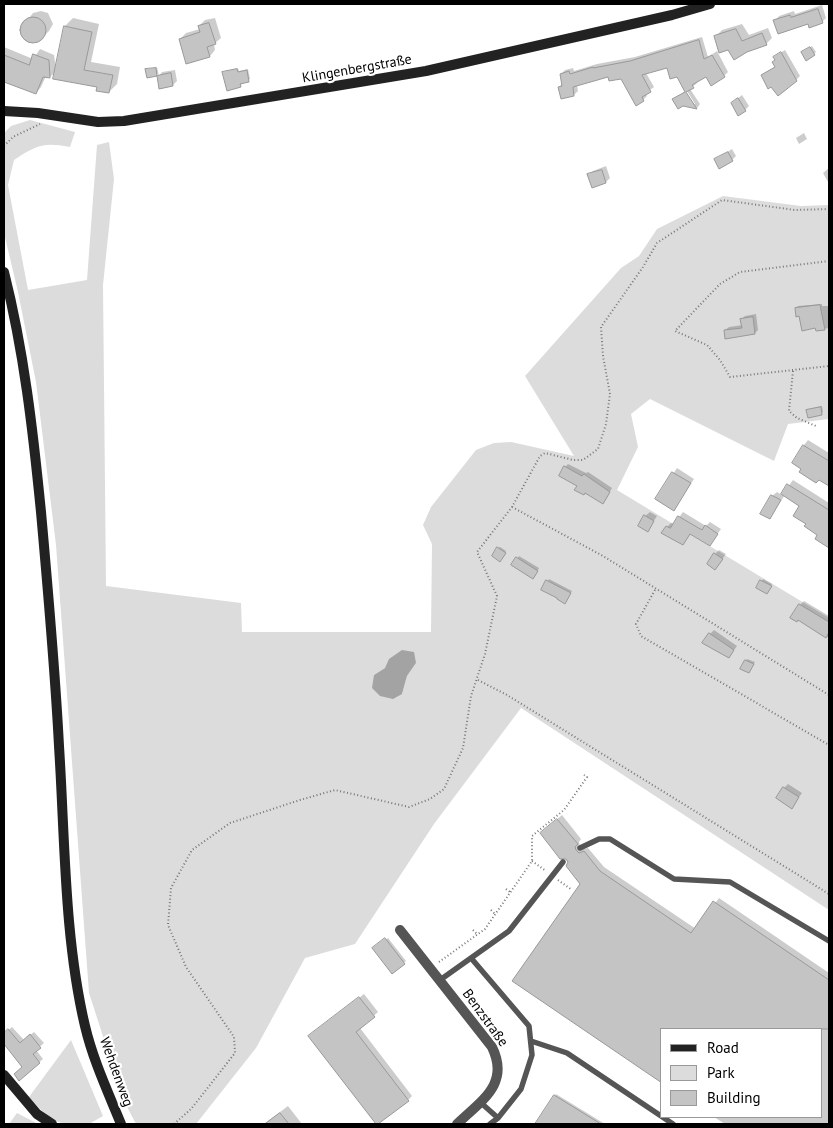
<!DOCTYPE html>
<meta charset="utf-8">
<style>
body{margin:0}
#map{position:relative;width:833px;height:1128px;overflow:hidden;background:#fff;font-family:"PT Sans",sans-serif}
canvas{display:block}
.frame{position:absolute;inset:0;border:5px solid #000;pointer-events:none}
.legend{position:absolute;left:660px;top:1028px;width:162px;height:90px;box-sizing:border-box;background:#fff;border:1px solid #999;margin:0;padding:6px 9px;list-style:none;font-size:15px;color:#000}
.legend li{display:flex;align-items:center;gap:10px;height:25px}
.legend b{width:25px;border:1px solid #999}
</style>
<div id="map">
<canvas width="833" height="1128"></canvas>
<div class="frame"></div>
<ul class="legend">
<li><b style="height:6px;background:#222"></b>Road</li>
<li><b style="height:14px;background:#dcdcdc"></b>Park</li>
<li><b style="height:14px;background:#c4c4c4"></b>Building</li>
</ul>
</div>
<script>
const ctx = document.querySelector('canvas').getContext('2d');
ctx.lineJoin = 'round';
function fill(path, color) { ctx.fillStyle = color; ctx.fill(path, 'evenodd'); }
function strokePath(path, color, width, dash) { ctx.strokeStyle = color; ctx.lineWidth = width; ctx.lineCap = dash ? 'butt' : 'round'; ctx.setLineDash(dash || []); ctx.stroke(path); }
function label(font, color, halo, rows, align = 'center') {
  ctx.font = font + ' "PT Sans",sans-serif'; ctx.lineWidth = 4.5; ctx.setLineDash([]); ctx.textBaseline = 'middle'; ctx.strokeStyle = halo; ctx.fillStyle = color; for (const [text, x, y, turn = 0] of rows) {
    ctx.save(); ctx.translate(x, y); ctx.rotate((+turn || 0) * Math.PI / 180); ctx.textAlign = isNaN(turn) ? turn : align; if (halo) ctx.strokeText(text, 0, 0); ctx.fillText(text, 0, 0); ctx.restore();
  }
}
fill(new Path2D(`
 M 30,120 L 75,132 L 70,147 C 43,142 37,145 14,160 L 8,185 L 28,290 L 87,280 L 97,145 L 109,142 L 114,179 L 103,285 L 106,586 L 241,603 L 242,632 L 431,632 L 432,544 L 423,525 L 431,507 L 476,450 L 494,443 L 511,442 L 574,456 L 525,376 L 621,268 L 639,256 L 657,229 L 723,196 L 801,206 L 829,205 L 829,419 L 788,424 L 774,461 L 650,399 L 631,414 L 638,447 L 617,490 L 829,618 L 829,910 L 521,708 L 434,824 L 355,944 L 305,958 L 256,1048 L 196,1124 L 136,1124 L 124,1101 L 89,993 L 56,545 L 36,382 L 18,292 L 4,233 L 4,133 L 11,126 ZM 416,663 L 407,676 L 402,694 L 374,675 L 385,668 Z
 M 71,1040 L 103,1116 L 89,1124 L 65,1124 L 53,1120 L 40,1109 L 29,1097 Z
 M 17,1113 L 38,1124 L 9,1124 Z`), '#dcdcdc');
fill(new Path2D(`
 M 402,650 L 414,652 L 416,663 L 407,676 L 402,694 L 393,699 L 380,696 L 372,688 L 374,675 L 385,668 L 389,659 Z`), '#a3a3a3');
fill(new Path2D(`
 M 822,5 L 826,18 L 822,22 L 775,21 L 779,16 L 794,11 L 795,14 Z
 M 41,11 L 48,13 L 53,24 L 49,31 L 42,38 L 33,43 L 24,38 L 21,31 L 22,27 L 33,13 Z
 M 73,18 L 99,24 L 91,62 L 120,67 L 117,84 L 109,92 L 98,86 L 56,71 L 50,77 L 46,76 L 41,87 L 36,93 L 4,81 L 4,47 L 33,59 L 40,49 L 54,55 L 56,69 L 65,26 Z
 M 215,18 L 221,38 L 214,44 L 215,50 L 210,56 L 180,39 L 186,33 L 200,29 L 199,26 L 205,20 Z
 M 742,24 L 749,35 L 768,28 L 772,38 L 766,44 L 729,49 L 716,36 L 722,30 Z
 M 702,37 L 708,57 L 717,51 L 728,72 L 724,76 L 707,75 L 696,81 L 697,83 L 690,89 L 700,104 L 697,108 L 683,105 L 674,100 L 684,92 L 692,104 L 695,104 L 678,76 L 668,66 L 646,73 L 654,87 L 646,93 L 647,96 L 643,100 L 621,77 L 609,76 L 577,85 L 578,91 L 574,95 L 559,87 L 563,83 L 561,74 L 565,70 L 573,68 L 574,71 L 597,64 L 635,57 Z
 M 812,46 L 816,52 L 814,54 L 804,51 Z
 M 785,50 L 800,76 L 796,80 L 762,75 L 776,66 L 774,57 Z
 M 157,67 L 159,76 L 162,72 L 175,70 L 177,81 L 173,85 L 160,87 L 158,74 L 148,76 L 147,70 Z
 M 238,68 L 239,71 L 248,69 L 250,79 L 242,82 L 241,86 L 224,72 Z
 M 742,95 L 749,106 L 745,110 L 732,103 Z
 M 804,133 L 807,139 L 799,144 L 796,138 Z
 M 732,149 L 736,156 L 732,160 L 715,160 Z
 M 606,166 L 610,178 L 606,182 L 592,186 L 588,175 L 593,171 Z
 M 829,168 L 829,181 L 828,182 L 823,173 Z
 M 822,304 L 822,306 L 829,306 L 829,328 L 817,330 L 800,315 L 796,308 L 798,306 Z
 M 756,314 L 758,330 L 755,333 L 725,330 L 729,327 L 743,325 L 742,319 L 745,316 Z
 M 822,406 L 823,412 L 821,414 L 807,410 Z
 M 808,440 L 829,453 L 829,484 L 803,468 L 804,445 Z
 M 568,464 L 586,473 L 588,472 L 612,488 L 606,499 L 579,485 L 565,467 Z
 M 677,468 L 694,479 L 674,509 L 657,499 Z
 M 793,480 L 829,503 L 829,546 L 816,539 L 819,534 L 808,523 L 801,505 L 785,495 L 769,518 L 762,513 L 772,496 L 777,492 L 782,495 Z
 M 650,512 L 657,516 L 648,530 L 645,516 Z
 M 683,512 L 706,526 L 710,522 L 721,529 L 710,545 L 691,533 L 683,544 L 667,527 L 671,523 L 674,524 Z
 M 500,547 L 506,551 L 502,558 L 498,548 Z
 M 719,550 L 726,554 L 715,569 L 715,554 Z
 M 519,556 L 539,568 L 535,576 L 513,565 Z
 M 549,579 L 572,591 L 566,601 L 543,589 Z
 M 763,579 L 772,584 L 768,591 L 758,587 Z
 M 804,601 L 829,616 L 829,638 L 819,631 L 800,605 Z
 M 714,630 L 737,646 L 729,657 L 710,634 Z
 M 747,659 L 755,662 L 750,670 L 742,668 Z
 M 788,784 L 802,793 L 792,807 L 784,788 Z
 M 562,815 L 581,839 L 579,842 L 580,846 L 584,849 L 588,848 L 604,867 L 696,929 L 719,898 L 829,973 L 829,1124 L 725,1124 L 714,1117 L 822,1117 L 822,1029 L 662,1029 L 582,884 L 546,829 Z
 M 388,938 L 406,961 L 392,972 L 376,947 Z
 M 364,994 L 378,1012 L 360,1028 L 412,1096 L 408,1100 L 314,1032 Z
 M 12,1027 L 24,1040 L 34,1032 L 44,1043 L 36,1050 L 43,1059 L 19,1079 L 24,1067 L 4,1042 L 4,1034 Z
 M 556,1094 L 605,1124 L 537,1124 Z
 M 288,1106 L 302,1124 L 264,1124 Z`), '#0003');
const building = new Path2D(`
 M 818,9 L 823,23 L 809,28 L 808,24 L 778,34 L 773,20 L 790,15 L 791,17 Z
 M20 30a13 13 0 1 1 26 0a13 13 0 1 1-26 0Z
 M 209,23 L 216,44 L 207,47 L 210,57 L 186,64 L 179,39 L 200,32 L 198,26 Z
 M 64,26 L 92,32 L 84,70 L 113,75 L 109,93 L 96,91 L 97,87 L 53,79 Z
 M 736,29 L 742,41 L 762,33 L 767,45 L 747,52 L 734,60 L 728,50 L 719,53 L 714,36 Z
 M 699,40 L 704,59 L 712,55 L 725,77 L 711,86 L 706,77 L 692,85 L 694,88 L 686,92 L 697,109 L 683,106 L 678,109 L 672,99 L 685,92 L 677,77 L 670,79 L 667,68 L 642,75 L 651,92 L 642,97 L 644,101 L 636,106 L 621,79 L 609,81 L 608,77 L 573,87 L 574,96 L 561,99 L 558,87 L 562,86 L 560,74 L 569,71 L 570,74 L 593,67 L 593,68 L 630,61 Z
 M 810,47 L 815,55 L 806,61 L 801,52 Z
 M 781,52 L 797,81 L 778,96 L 771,87 L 768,89 L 761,75 L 775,67 L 772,62 L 775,60 L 773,57 Z
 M 33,54 L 49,60 L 50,78 L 43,77 L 36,94 L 4,82 L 4,55 L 29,65 Z
 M 156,68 L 157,76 L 147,78 L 145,69 Z
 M 237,69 L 238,72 L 247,70 L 249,82 L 240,84 L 241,87 L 227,91 L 222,72 Z
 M 171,73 L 173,86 L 159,89 L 157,76 Z
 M 738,98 L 746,111 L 738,116 L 731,103 Z
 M 728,152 L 733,161 L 719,169 L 714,159 Z
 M 602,170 L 606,183 L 592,188 L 587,174 Z
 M 820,305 L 825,330 L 816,331 L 815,328 L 802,331 L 799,316 L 796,317 L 795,308 Z
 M 753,317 L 755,334 L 725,339 L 724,330 L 742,328 L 740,319 Z
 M 821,407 L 822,415 L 808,418 L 806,410 Z
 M 803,445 L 829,461 L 829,486 L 819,480 L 816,483 L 799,472 L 801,469 L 792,463 Z
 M 564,466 L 582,476 L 584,474 L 610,492 L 603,504 L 585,493 L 584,495 L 574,490 L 577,486 L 559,476 Z
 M 672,472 L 691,483 L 674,511 L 655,499 Z
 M 787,484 L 829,510 L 829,548 L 815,539 L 817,535 L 804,526 L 806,524 L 793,516 L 799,506 L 781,494 Z
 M 771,495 L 781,500 L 770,519 L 760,514 Z
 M 644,515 L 654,521 L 648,532 L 638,526 Z
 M 678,516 L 702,530 L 705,525 L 718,534 L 710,546 L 690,534 L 683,545 L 661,533 L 666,526 L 670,528 Z
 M 497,547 L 506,553 L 500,562 L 492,556 Z
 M 714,553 L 723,559 L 715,570 L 707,564 Z
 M 516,557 L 538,571 L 533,579 L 511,565 Z
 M 546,580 L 571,593 L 565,604 L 557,599 L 557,598 L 541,590 Z
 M 760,580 L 772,586 L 767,594 L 756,588 Z
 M 799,604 L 829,622 L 829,632 L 826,638 L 798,620 L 797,622 L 790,618 Z
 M 709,633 L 734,650 L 729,658 L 702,643 Z
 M 745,660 L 754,664 L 749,673 L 740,669 Z
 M 783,787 L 799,797 L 792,809 L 776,798 Z
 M 557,819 L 578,844 L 575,847 L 576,850 L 579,853 L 584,851 L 600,871 L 691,933 L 713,901 L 829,980 L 829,1029 L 662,1029 L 662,1083 L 512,981 L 580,884 L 566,866 L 568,862 L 566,859 L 560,859 L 540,833 Z
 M 385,938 L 405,964 L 392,974 L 372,948 Z
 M 359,997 L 375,1017 L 356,1032 L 409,1101 L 378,1124 L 376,1124 L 308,1036 Z
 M 8,1029 L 20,1043 L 30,1034 L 41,1048 L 33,1054 L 40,1063 L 19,1081 L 14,1074 L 22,1067 L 4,1044 L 4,1033 Z
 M 554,1095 L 601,1124 L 535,1124 Z
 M 280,1113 L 289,1124 L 265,1124 Z`);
fill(building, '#c4c4c4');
strokePath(building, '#999', 1);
strokePath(new Path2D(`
 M 4,146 L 13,137 L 40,124
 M 829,261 L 740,272 L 720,284 L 675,331 L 707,345 L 720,360 L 730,377 L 829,366
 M 793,371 L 789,411 L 797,418 L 816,426
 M 512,507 L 603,556 L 829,695
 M 655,590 L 636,624 L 641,636 L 829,745
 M 478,680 L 507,695 L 829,894
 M 532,861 L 546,871
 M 558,880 L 572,890
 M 506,889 L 510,892
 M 491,910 L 495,914
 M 473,930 L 478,935
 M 439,962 L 485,929 L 532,861 L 532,836 L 564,810 L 587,777 L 584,775
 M 174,1124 L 191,1109 L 235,1053 L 234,1037 L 186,967 L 168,925 L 171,888 L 192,850 L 230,823 L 300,800 L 335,790 L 409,807 L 430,799 L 444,789 L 463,748 L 471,696 L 485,654 L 497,596 L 477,552 L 512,507 L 540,456 L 545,453 L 573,460 L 583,460 L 598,449 L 606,424 L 610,394 L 603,356 L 601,327 L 643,267 L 657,243 L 722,200 L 795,210 L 829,209`), '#777', 2, [1, 2.5]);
strokePath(new Path2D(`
 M 580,848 L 599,839 L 610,839 L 674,879 L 730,882 L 829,941
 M 471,958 L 529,1026 L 532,1055 L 521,1089 L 498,1118 L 490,1124
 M 440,980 L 509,931 L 563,862
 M 531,1041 L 567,1053 L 673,1124
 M 480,1102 L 498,1118`), '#555', 5.5);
strokePath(new Path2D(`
 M 400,930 L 492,1047 C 510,1084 482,1100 457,1124`), '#555', 10);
strokePath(new Path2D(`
 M 4,111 L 38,113 L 98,122 L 124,121 L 426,71 L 672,15 L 710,4
 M 4,272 C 24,351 33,431 41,512 C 48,590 55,668 59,746 C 65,838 64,937 85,1026 C 93,1060 108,1092 121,1124
 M 4,1075 L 37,1114 L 52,1124`), '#222', 10);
label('14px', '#000', '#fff', [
 ["Klingenbergstraße",357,69,-10],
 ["Benzstraße",485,1018,54],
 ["Wehdenweg",116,1072,70]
]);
</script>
